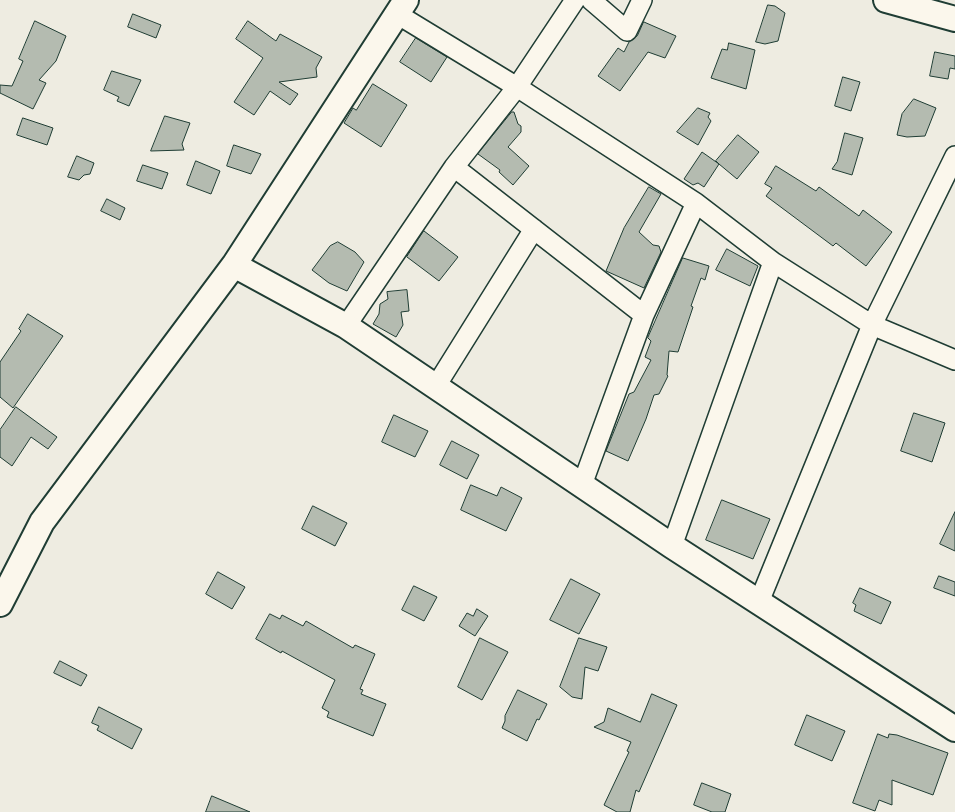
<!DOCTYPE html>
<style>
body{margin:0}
canvas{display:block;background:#eeece1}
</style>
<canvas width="955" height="812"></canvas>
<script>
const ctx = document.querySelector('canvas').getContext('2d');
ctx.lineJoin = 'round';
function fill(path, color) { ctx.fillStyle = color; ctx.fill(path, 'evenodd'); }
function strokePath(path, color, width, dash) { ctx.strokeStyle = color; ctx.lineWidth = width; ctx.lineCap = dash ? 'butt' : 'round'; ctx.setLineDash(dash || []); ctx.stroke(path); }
const building = new Path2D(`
 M 768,5 L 775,6 L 785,13 L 778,41 L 765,44 L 756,42 Z
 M 133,14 L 161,25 L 156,38 L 128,27 Z
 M 35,21 L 66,36 L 56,61 L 39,80 L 46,83 L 33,109 L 0,93 L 0,85 L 12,86 L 23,61 L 19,59 Z
 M 248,21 L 276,41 L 280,34 L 322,57 L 316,68 L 317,77 L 279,82 L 298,94 L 290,105 L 270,91 L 254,115 L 234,102 L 263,58 L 236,39 Z
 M 644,22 L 676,36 L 665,58 L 648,52 L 620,91 L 598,76 L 618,48 L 624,52 L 629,42 L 637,36 Z
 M 416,38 L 447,57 L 431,82 L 400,62 Z
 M 729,43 L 755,50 L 746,89 L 711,78 L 722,49 L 727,50 Z
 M 935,52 L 955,56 L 955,69 L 950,68 L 948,79 L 930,76 Z
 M 112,71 L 141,80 L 129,106 L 117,101 L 119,97 L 104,90 Z
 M 843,77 L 860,82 L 851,111 L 835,106 Z
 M 373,84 L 407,105 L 381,147 L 344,123 L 353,108 L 356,110 Z
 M 914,99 L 936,108 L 925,136 L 907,137 L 897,135 L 902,114 Z
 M 698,108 L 710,113 L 708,117 L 711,121 L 698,145 L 677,132 Z
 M 512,112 L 514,112 L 518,124 L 521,126 L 521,132 L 508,147 L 529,166 L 513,185 L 499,172 L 500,170 L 478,154 Z
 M 165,116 L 190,123 L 182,144 L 184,150 L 151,151 Z
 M 23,118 L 53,128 L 47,145 L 17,135 Z
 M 845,133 L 863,138 L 852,175 L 832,169 L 837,162 Z
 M 738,135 L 759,152 L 737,179 L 719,164 L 704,187 L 698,183 L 693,185 L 684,179 L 702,152 L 719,164 L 716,161 Z
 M 234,145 L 261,154 L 251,174 L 227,166 Z
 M 77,156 L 94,163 L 90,174 L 84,175 L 79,180 L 68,177 Z
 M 196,161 L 220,171 L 211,194 L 187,185 Z
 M 143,165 L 168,173 L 162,189 L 137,181 Z
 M 776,166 L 816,191 L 819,187 L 859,216 L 863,210 L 892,232 L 866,266 L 836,243 L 833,246 L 766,196 L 772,188 L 765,184 Z
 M 649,187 L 661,194 L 639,232 L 653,245 L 659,246 L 661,252 L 644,288 L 606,271 L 624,228 Z
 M 107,199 L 125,208 L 120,220 L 101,211 Z
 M 424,231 L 458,257 L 439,281 L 407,257 Z
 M 338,242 L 355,252 L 364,262 L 347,291 L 329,283 L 312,270 L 330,246 Z
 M 727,249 L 758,266 L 750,286 L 716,270 Z
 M 683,258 L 709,266 L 705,280 L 701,278 L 691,306 L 693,307 L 678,352 L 669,351 L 667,375 L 668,376 L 659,394 L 654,395 L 646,419 L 628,461 L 606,451 L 629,394 L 634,392 L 651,360 L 645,357 L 651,341 L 648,338 Z
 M 407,290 L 409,311 L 401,312 L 403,325 L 396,337 L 373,324 L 379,314 L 380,304 L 388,299 L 387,292 Z
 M 28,314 L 63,336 L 13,408 L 0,397 L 0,362 L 21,331 L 19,329 Z
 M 16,407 L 57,437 L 48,449 L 31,437 L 12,466 L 0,457 L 0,430 Z
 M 914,413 L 945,423 L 932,462 L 901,451 Z
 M 394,415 L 428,431 L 415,457 L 382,442 Z
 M 452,441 L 479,455 L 467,479 L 440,465 Z
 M 471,485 L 497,496 L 501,487 L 522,498 L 506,531 L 461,510 Z
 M 722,500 L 770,519 L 753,559 L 706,540 Z
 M 313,506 L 347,523 L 335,546 L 302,529 Z
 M 955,512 L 955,551 L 940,544 Z
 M 218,572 L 245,587 L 232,609 L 206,594 Z
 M 939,576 L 955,582 L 955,596 L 934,588 Z
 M 571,579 L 600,594 L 579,634 L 550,620 Z
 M 414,586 L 437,597 L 424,621 L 402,610 Z
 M 860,588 L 891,602 L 881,624 L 854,611 L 856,605 L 853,603 Z
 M 477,609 L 488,616 L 475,636 L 459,626 L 467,613 L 473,616 Z
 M 270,614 L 280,619 L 282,615 L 303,626 L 306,621 L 353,648 L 355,645 L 375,654 L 360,689 L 363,690 L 361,694 L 386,704 L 373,736 L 327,717 L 329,712 L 322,708 L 335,680 L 282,651 L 281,653 L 256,639 Z
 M 480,638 L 508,652 L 482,700 L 458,687 Z
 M 579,638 L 607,647 L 598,671 L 585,667 L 582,699 L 572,697 L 560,687 Z
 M 60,661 L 87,675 L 81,686 L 54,673 Z
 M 518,690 L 547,704 L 539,720 L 537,719 L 527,741 L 502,728 L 505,721 L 505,716 Z
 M 652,694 L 677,705 L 639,792 L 636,790 L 630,812 L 617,812 L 604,805 L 629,752 L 627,751 L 631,742 L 594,727 L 604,722 L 608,708 L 640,722 Z
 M 99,707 L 142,729 L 132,749 L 97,730 L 99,726 L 92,723 Z
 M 807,715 L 845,731 L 832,761 L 795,745 Z
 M 878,734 L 888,738 L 889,734 L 897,735 L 948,753 L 933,795 L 892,780 L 892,805 L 879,800 L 875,811 L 853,803 Z
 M 702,783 L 731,794 L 725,812 L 712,812 L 694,805 Z
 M 212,796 L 250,812 L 206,812 Z`);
fill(building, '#b4bbb0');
strokePath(building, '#1f3d34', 1);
const minor = new Path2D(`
 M 591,0 L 627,31 L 642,0
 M 397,14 L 517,87 L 696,203 L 773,262 L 872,325 L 955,360
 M 454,167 L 644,315
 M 346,326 L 454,167 L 517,87 L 575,0
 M 436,386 L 534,229
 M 582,485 L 644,315 L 696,203
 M 672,546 L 773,262
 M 759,602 L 872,325 L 955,156`);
const tertiary = new Path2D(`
 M 406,0 L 234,265 L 346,326 L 672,546 L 955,729
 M 886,0 L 955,19
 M 0,604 L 42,522 L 234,265`);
strokePath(minor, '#1f3d34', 22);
strokePath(tertiary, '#1f3d34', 28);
strokePath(minor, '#fbf7ec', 19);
strokePath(tertiary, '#fbf7ec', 24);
</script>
